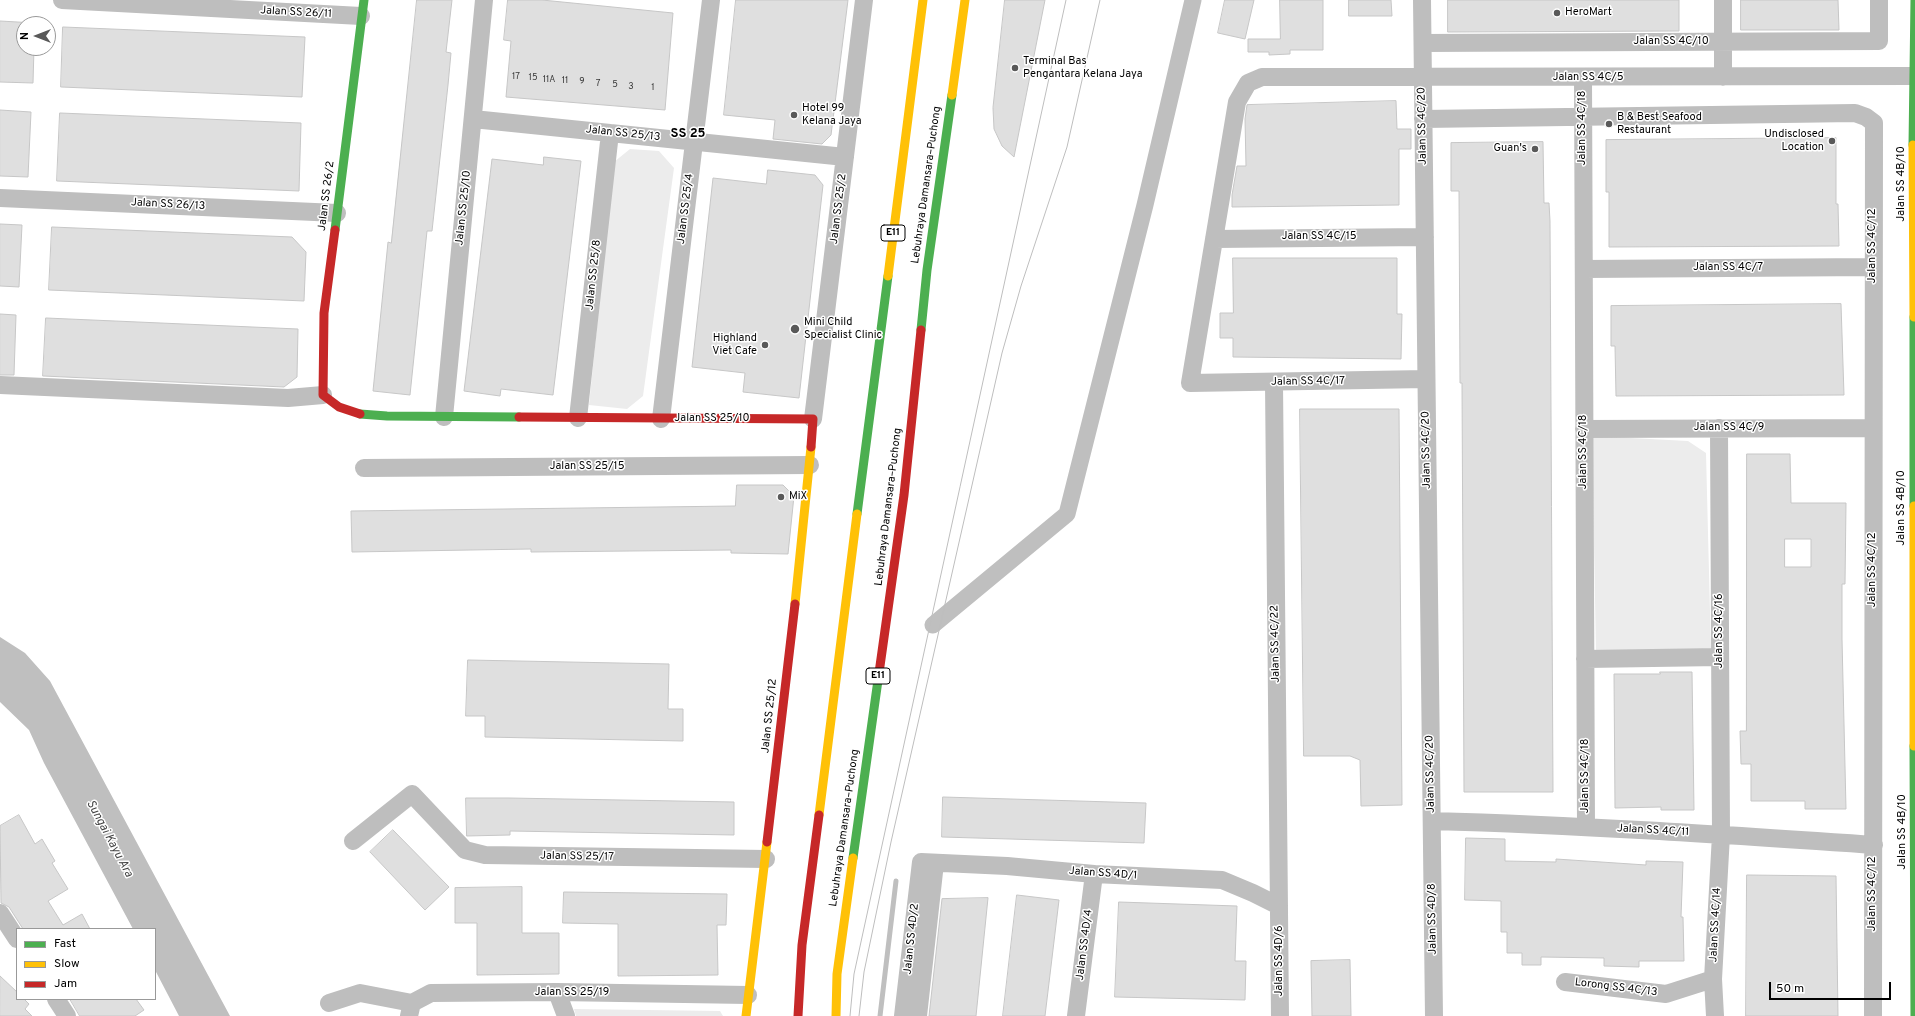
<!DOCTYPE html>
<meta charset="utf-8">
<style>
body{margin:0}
#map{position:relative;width:1915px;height:1016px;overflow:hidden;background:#fff;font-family:Overpass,sans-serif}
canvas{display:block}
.legend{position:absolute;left:16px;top:928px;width:140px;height:72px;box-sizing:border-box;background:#fff;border:1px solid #999;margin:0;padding:5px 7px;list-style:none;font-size:12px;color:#000}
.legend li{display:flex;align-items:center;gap:8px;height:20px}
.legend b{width:20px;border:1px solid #999}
.north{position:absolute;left:16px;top:16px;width:40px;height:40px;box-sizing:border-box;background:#fff;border:1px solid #999;border-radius:50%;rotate:270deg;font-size:11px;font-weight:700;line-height:16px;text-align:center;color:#000}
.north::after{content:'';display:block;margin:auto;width:14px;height:18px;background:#595959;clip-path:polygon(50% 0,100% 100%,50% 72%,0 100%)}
.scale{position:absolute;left:1769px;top:982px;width:122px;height:18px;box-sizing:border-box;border:2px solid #000;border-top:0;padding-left:5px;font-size:12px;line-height:14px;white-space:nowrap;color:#000;-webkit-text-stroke:3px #fff;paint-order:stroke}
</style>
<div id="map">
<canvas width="1915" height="1016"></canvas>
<ul class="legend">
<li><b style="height:5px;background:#4caf50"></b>Fast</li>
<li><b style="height:5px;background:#ffc107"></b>Slow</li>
<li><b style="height:5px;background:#c62828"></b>Jam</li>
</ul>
<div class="north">N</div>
<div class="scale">50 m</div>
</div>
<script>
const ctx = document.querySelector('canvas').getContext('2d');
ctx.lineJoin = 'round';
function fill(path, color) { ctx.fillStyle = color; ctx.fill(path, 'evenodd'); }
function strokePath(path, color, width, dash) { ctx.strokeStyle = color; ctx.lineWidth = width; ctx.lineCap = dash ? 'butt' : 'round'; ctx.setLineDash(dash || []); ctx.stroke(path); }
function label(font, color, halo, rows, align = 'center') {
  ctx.font = font + ' Overpass,sans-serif'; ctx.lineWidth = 3; ctx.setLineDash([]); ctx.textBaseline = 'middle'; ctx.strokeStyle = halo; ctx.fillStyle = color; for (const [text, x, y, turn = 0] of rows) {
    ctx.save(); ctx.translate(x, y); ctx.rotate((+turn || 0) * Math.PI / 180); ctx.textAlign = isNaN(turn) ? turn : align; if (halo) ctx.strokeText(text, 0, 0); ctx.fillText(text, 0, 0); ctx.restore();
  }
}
fill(new Path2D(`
 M 630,149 L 659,151 L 674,168 L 643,396 L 627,409 L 589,405 L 614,162 Z
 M 1592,436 L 1688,441 L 1706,453 L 1711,652 L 1596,653 Z
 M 574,1009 L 720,1011 L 723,1016 L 576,1016 Z`), '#ececec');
fill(new Path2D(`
 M 0,637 L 25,653 L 50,681 L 230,1016 L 179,1016 L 155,970 L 155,929 L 133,929 L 44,763 L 29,730 L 0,702 Z`), '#bfbfbf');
strokePath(new Path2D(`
 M 880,1016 L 896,881`), '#bfbfbf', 5);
strokePath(new Path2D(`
 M 933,625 L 1067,514 L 1145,205 L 1193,0`), '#bfbfbf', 17);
const building = new Path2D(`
 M 417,0 L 452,0 L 446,52 L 451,53 L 448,85 L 432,231 L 427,231 L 410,395 L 373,391 L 388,242 L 391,243 Z
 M 508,0 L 542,0 L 673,13 L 665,110 L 506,97 L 511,41 L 504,40 Z
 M 736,0 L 848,0 L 831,135 L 822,144 L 773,139 L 775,120 L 724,115 Z
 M 1005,0 L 1045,0 L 1014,157 L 1002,146 L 994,129 L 993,108 Z
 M 1225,0 L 1254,0 L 1245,39 L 1218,33 Z
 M 1280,0 L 1323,0 L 1323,50 L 1290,50 L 1290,54 L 1269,55 L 1269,52 L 1248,52 L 1248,39 L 1280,39 Z
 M 1349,0 L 1391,0 L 1392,16 L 1349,16 Z
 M 1448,0 L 1679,0 L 1679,31 L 1448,32 Z
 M 1741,0 L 1838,0 L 1839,30 L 1741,30 Z
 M 0,21 L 35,23 L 24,24 L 24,48 L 34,48 L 33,83 L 0,82 Z
 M 63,27 L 305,37 L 302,97 L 61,87 Z
 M 1396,101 L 1397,129 L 1411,129 L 1411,149 L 1399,149 L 1399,205 L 1232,207 L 1232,195 L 1237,166 L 1246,166 L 1245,119 L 1247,105 Z
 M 0,110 L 31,112 L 28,177 L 0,176 Z
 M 60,113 L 301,123 L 299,191 L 57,181 Z
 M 1836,138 L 1836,204 L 1838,204 L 1839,246 L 1609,247 L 1609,192 L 1606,192 L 1606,140 Z
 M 1543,142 L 1544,203 L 1549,203 L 1550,221 L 1553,792 L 1464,792 L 1462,383 L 1460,383 L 1459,191 L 1451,191 L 1451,143 Z
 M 544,157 L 581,161 L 553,395 L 501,389 L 500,396 L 464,391 L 492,159 L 543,165 Z
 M 768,170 L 815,175 L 823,185 L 799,398 L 743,392 L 745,373 L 692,367 L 713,178 L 766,184 Z
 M 0,224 L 22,225 L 19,287 L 0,286 Z
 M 52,227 L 292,237 L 306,252 L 304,301 L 49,290 Z
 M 1233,258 L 1397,258 L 1397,314 L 1402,314 L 1401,359 L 1233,357 L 1233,338 L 1220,338 L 1220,313 L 1233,313 Z
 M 1841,304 L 1844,395 L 1616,396 L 1615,346 L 1611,346 L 1611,306 Z
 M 0,314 L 16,315 L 14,375 L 0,375 Z
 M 46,318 L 298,329 L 297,377 L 284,387 L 43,376 Z
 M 1300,409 L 1399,409 L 1402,805 L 1361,806 L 1360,760 L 1350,756 L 1304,756 Z
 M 1747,454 L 1790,454 L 1791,503 L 1846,503 L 1845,584 L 1842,584 L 1842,639 L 1846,809 L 1805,809 L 1805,801 L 1751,801 L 1751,764 L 1741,764 L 1740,731 L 1746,731 ZM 1785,539 L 1811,539 L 1811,567 L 1785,567 Z
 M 737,485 L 783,485 L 794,496 L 788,554 L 731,553 L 731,550 L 531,552 L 531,549 L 352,552 L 351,511 L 735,506 Z
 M 468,660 L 669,664 L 668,709 L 683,709 L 683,741 L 485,737 L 485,716 L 466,716 Z
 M 1660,672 L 1692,672 L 1694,810 L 1661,810 L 1661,807 L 1615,808 L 1614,674 L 1660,674 Z
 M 943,797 L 1146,803 L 1144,843 L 942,837 Z
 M 466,798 L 509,798 L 734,802 L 734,835 L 510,831 L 510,835 L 467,836 Z
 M 19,815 L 35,844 L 42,839 L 55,861 L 52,863 L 68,889 L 48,901 L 63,925 L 82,914 L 90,929 L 23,929 L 9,907 L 1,903 L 0,826 Z
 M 393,830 L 449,887 L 425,910 L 370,852 Z
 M 1466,838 L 1505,839 L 1505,861 L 1556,862 L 1556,859 L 1646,865 L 1646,861 L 1683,862 L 1681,917 L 1683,917 L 1684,961 L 1639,961 L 1639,967 L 1604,966 L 1604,958 L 1541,957 L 1541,965 L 1522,965 L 1522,953 L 1507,953 L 1507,932 L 1501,932 L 1501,901 L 1465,900 Z
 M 1747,875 L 1836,876 L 1838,1016 L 1746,1016 Z
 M 522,887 L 522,933 L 559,933 L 559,974 L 477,975 L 477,923 L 455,923 L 455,888 Z
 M 564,892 L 727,894 L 726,925 L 717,925 L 718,975 L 618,976 L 618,924 L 563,923 Z
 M 1017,895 L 1059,900 L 1045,1016 L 1003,1016 Z
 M 988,898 L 976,1016 L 929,1016 L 942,899 Z
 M 1119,902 L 1237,906 L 1235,961 L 1246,961 L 1245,1000 L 1115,997 Z
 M 1350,960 L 1351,1016 L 1312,1016 L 1311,961 Z
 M 0,976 L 17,992 L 17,999 L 24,999 L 29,1004 L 25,1009 L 32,1016 L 0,1016 Z
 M 70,999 L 136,999 L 144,1010 L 135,1016 L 80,1016 Z`);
fill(building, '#dfdfdf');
strokePath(building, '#c7c7c7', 1);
strokePath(new Path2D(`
 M 62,0 L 361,16
 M 1422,0 L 1434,1016
 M 1723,0 L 1723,77
 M 1423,43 L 1879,41 L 1879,0
 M 1583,78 L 1586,827
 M 473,119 L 845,157
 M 1423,119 L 1855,113 L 1866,117 L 1874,123 L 1873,1016
 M 0,198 L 337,213
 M 1214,239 L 1425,237
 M 1584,269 L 1873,267
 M 1426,379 L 1190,383 L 1237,102 L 1248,83 L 1262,77 L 1913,76
 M 1274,383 L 1280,1016
 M 0,385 L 288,398 L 323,395
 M 444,417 L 484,0
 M 578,418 L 610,133
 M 661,419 L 711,0
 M 813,419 L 864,0
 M 1584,429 L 1873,428
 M 364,468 L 810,465
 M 1585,659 L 1720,657
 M 1432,821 C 1579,825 1726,835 1874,845
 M 353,841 L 412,794 L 465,850 L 485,855 L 766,859
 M 0,913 L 17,939
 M 1565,982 L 1666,994 L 1713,979
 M 557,992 L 566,1016
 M 56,999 L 67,1016
 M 329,1003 L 360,993 L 412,1003
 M 409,1016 L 412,1003 L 431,993 L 557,992 L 748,995
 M 903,1016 L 921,862 L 1007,866 L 1094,874 L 1222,880 L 1253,893 L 1279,906
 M 918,1016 L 935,863
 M 1076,1016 L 1094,874
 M 1715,1016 L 1713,979 L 1721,835 L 1719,428`), '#bebebe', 18);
strokePath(new Path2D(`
 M 1913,145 L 1915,0
 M 335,230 L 364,0
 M 1914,317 L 1914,506
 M 921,330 L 927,270 L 952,95
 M 360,414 L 387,416 L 519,417
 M 857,514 L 888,276
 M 1914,746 L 1915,1016
 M 853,858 L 879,673`), '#4caf50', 9);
strokePath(new Path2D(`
 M 952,95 L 965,0
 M 1913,145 L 1914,317
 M 888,276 L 923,0
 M 1914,506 L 1914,746
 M 795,604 L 811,447
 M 819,815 L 857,514
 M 746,1016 L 767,842
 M 836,1016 L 837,974 L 853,858`), '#ffc107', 9);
strokePath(new Path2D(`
 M 335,230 L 324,313 L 323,395 L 339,407 L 360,414
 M 519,417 L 813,419 L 811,447
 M 879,673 L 904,495 L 921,330
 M 767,842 L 795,604
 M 798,1016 L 802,945 L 819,815`), '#c62828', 9);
strokePath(new Path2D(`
 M 850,1016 L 854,974 L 1066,0
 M 859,1016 L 864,972 L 891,842 L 1002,353 L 1021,286 L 1067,147 L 1100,0`), '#bebebe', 1);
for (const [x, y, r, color] of [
 [1557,13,4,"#595959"],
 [1015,68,4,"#595959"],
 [794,115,4,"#595959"],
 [1609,124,4,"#595959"],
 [1832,141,4,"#595959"],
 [1535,149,4,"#595959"],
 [795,329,5,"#595959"],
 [765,345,4,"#595959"],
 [781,497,4,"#595959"]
]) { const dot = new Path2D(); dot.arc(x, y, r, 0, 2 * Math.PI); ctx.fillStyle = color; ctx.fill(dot); strokePath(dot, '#fff', 1.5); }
label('9px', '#383838', null, [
 ["17",516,77],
 ["15",533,78],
 ["11A",549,80],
 ["11",565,81],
 ["9",582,82],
 ["7",598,84],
 ["5",615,85],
 ["3",631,87],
 ["1",653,88]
]);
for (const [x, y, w] of [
 [893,233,24],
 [878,676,24]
]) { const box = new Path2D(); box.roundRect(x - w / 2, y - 8, w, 16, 3); ctx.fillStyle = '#fff'; ctx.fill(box); strokePath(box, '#000', 1); }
label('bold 10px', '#000', null, [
 ["E11",893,233],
 ["E11",878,676]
]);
label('11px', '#000', '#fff', [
 ["Jalan SS 26/11",296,13,3],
 ["Jalan SS 4C/10",1671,42],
 ["Jalan SS 4C/5",1588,78],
 ["Jalan SS 4C/20",1423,126,-91],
 ["Jalan SS 4C/18",1583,128,-90],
 ["Jalan SS 25/13",623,134,6],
 ["Jalan SS 4B/10",1902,184,-90],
 ["Lebuhraya Damansara–Puchong",927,185,-82],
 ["Jalan SS 26/2",327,196,-83],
 ["Jalan SS 26/13",168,205,3],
 ["Jalan SS 25/10",464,208,-84],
 ["Jalan SS 25/4",686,209,-83],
 ["Jalan SS 25/2",839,209,-83],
 ["Jalan SS 4C/15",1319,237],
 ["Jalan SS 4C/12",1873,246,-90],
 ["Jalan SS 4C/7",1728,268],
 ["Jalan SS 25/8",594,275,-84],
 ["Jalan SS 4C/17",1308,382,-1],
 ["Jalan SS 25/10",712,419],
 ["Jalan SS 4C/9",1729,428],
 ["Jalan SS 4C/20",1427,450,-91],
 ["Jalan SS 4C/18",1584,452,-90],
 ["Jalan SS 25/15",587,467],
 ["Lebuhraya Damansara–Puchong",889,507,-83],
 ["Jalan SS 4B/10",1902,508,-90],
 ["Jalan SS 4C/12",1873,570,-90],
 ["Jalan SS 4C/16",1720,631,-90],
 ["Jalan SS 4C/22",1276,644,-91],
 ["Jalan SS 25/12",770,716,-84],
 ["Jalan SS 4C/20",1431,774,-91],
 ["Jalan SS 4C/18",1586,776,-90],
 ["Lebuhraya Damansara–Puchong",845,828,-82],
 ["Jalan SS 4C/11",1653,831,3],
 ["Jalan SS 4B/10",1903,832,-90],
 ["Jalan SS 25/17",577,857,1],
 ["Jalan SS 4D/1",1103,874,4],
 ["Jalan SS 4C/12",1873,894,-90],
 ["Jalan SS 4D/8",1433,919,-91],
 ["Jalan SS 4C/14",1716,925,-87],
 ["Jalan SS 4D/2",912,939,-84],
 ["Jalan SS 4D/4",1085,945,-83],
 ["Jalan SS 4D/6",1280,961,-90],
 ["Lorong SS 4C/13",1616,988,7],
 ["Jalan SS 25/19",572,993]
]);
label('11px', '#000', '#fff', [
 ["HeroMart",1565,13],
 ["Terminal Bas",1023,62],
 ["Pengantara Kelana Jaya",1023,75],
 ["Hotel 99",802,109],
 ["Kelana Jaya",802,122],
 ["B & Best Seafood",1617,118],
 ["Restaurant",1617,131],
 ["Undisclosed",1824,135,"right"],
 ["Location",1824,148,"right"],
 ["Guan's",1527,149,"right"],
 ["Mini Child",804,323],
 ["Specialist Clinic",804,336],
 ["Highland",757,339,"right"],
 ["Viet Cafe",757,352,"right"],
 ["MiX",789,497]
], 'left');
label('italic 12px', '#444', '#fff', [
 ["Sungai Kayu Ara",109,839,62]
]);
label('bold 13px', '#000', '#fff', [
 ["SS 25",688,134]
]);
</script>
